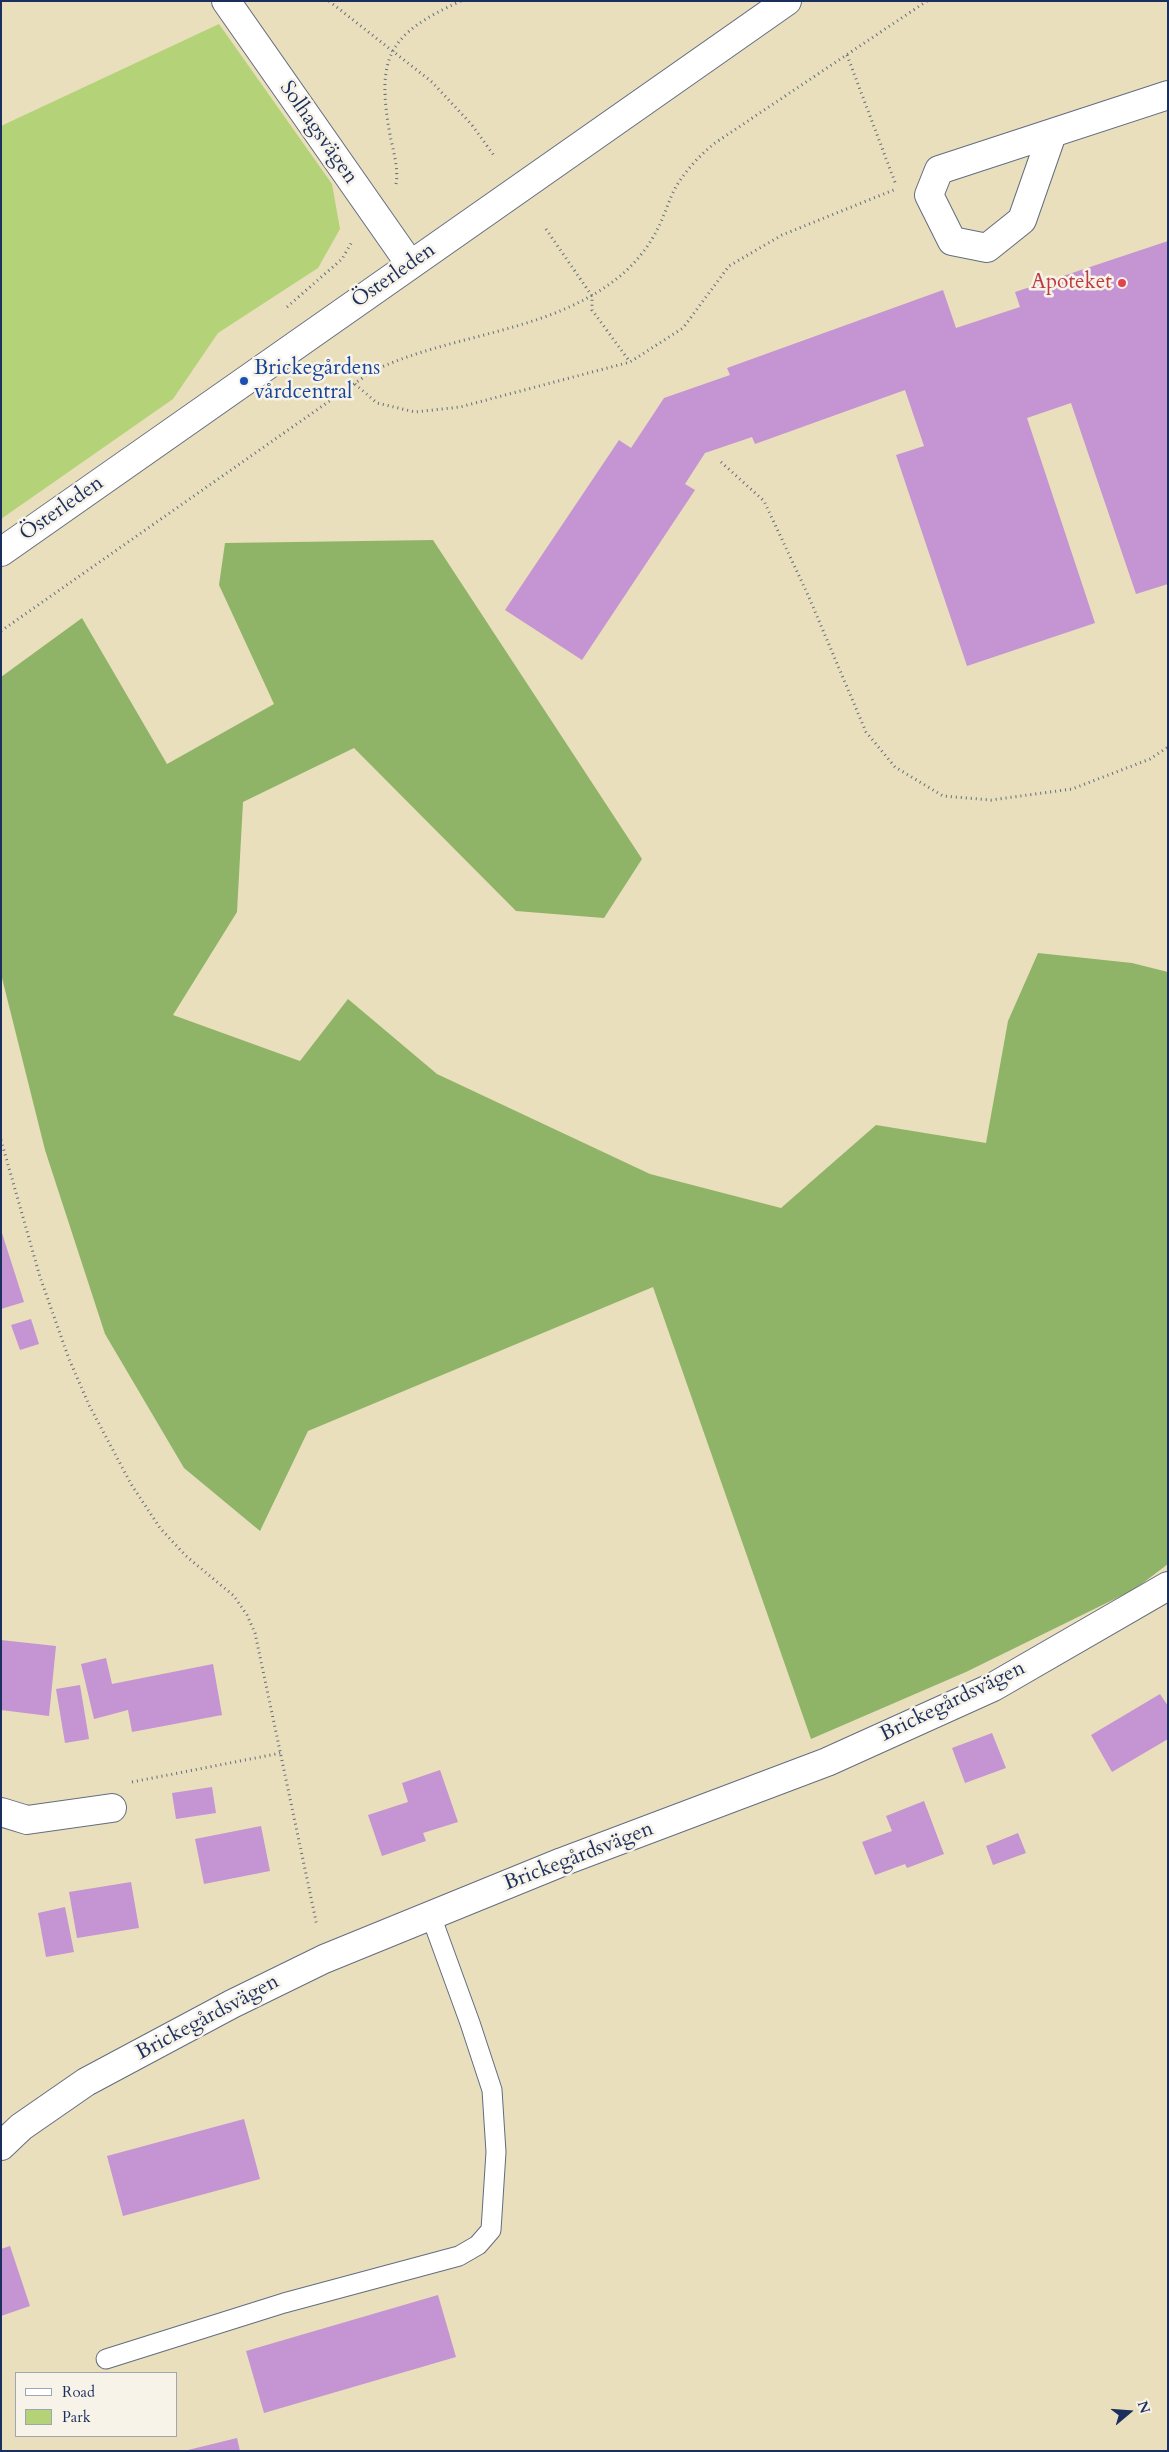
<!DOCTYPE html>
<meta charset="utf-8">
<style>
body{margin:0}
#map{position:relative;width:1169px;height:2452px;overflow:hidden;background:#e9dfbc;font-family:Cardo,serif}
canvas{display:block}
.frame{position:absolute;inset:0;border:2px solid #1b2f5e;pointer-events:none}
.legend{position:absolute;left:15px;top:2372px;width:162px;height:65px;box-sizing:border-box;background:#f7f3e8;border:1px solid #9fa5b1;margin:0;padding:6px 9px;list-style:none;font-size:15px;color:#1b2f5e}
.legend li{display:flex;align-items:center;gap:10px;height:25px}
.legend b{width:25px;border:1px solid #9fa5b1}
.north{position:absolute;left:1104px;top:2387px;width:50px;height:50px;-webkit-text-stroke:4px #f7f3e8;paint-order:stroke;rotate:72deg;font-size:14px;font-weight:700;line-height:20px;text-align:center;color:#1b2f5e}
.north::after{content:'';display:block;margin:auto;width:18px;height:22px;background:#1b2f5e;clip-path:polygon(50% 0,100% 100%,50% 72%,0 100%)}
</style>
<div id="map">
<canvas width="1169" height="2452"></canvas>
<div class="frame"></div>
<ul class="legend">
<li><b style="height:6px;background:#fff"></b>Road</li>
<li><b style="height:14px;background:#b4d278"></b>Park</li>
</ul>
<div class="north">N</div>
</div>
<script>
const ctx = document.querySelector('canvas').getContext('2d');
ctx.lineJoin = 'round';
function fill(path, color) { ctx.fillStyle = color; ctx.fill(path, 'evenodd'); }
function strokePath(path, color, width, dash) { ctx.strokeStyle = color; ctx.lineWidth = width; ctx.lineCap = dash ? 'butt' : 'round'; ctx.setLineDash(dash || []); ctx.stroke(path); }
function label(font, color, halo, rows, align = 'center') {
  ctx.font = font + ' Cardo,serif'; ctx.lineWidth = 5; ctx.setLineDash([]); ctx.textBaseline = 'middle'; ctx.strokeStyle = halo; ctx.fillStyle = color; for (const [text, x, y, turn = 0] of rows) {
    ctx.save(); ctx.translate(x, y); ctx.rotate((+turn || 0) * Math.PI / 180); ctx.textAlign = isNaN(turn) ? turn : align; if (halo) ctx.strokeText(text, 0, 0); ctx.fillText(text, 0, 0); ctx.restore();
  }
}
fill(new Path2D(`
 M 219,24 L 332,184 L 340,229 L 318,268 L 218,333 L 173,399 L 1,519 L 1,126 Z`), '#b4d278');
fill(new Path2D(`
 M 433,540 L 642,859 L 604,918 L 516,911 L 354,748 L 243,802 L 237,912 L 173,1015 L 300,1061 L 348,999 L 437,1074 L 650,1174 L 781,1208 L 876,1125 L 986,1143 L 1008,1021 L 1038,953 L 1132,963 L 1168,972 L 1168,1564 L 1135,1589 L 966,1672 L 811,1739 L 653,1287 L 308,1431 L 260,1531 L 184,1468 L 105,1334 L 45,1150 L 1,974 L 1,677 L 82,618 L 167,764 L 274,704 L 219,585 L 225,543 Z`), '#8fb468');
fill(new Path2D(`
 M 1168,241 L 1168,584 L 1136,594 L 1071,403 L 1027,418 L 1095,623 L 967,666 L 896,455 L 924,446 L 905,390 L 755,444 L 752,437 L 705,453 L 685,484 L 695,490 L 582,660 L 505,610 L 619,440 L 631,448 L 664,398 L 730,375 L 727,368 L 943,290 L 956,328 L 1020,307 L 1015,292 Z
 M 1,1230 L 24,1302 L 1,1309 Z
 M 31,1319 L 39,1344 L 20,1350 L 11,1325 Z
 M 1,1640 L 56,1646 L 49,1716 L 1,1710 Z
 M 106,1658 L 112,1684 L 213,1664 L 222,1715 L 132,1732 L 128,1710 L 94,1719 L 81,1664 Z
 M 80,1685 L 89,1739 L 65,1743 L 56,1689 Z
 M 1160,1694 L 1168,1706 L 1168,1739 L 1112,1772 L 1091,1735 Z
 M 992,1733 L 1006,1768 L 965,1783 L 952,1748 Z
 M 440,1770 L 458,1822 L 423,1833 L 426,1841 L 382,1856 L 368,1815 L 408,1802 L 402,1783 Z
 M 212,1787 L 216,1813 L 176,1819 L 172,1793 Z
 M 924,1801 L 944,1854 L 907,1868 L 905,1864 L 875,1875 L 862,1842 L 892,1831 L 886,1816 Z
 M 261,1826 L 270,1871 L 204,1884 L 195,1839 Z
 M 1018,1833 L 1026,1853 L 993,1865 L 986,1846 Z
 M 131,1882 L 139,1928 L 77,1938 L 69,1892 Z
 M 65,1907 L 74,1952 L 46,1957 L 38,1913 Z
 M 244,2119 L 260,2179 L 123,2216 L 107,2156 Z
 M 10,2246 L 30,2306 L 1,2316 L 1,2249 Z
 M 438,2295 L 456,2357 L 264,2413 L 246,2351 Z
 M 237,2438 L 240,2451 L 188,2451 L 188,2450 Z`), '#c494d3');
const lane = new Path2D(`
 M 106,2359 L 284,2303 L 459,2256 L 478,2245 L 491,2230 L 496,2152 L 492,2090 L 470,2023 L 431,1916`);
const street = new Path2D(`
 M 226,1 L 410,264
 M 1052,134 L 1022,220 L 987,248 L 952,241 L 929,195 L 939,170 L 1168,95
 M 1,1812 L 27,1820 L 112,1808
 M 1,2146 L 21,2127 L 86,2082 L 232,2004 L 324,1959 L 562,1862 L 827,1762 L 993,1687 L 1168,1586`);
const secondary = new Path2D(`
 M 1,552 L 787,1`);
strokePath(lane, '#636d7f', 21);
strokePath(street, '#636d7f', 30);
strokePath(secondary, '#636d7f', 30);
strokePath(new Path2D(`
 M 329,1 L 432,82 L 472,125 L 495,157
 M 847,55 L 896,185
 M 396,184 C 399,169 393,150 390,135 C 376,57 388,34 461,1
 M 546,229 L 592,296 L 592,310 L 630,362
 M 287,307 L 342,259 L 353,240
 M 355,384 L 377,403 L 415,412 L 460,407 L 630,362 L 683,328 L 729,266 L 782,235 L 896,189
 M 721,462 L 764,501 L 808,595 L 866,732 L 895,767 L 943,796 L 991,800 L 1072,789 L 1150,759 L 1168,747
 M 1,631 L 371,372 C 450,333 548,334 619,277 C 636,263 651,244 660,224 C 666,211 670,197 677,185 C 687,169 700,155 715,143 L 927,1
 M 1,1140 L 40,1277 L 69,1359 L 89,1405 L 131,1484 L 160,1528 L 186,1556 L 234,1596 L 247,1615 L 255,1633 L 317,1926
 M 132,1782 L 281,1753`), '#636d7f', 3, [1, 4]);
strokePath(lane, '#fff', 19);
strokePath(street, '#fff', 28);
strokePath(secondary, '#fff', 28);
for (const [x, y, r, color] of [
 [1122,283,5,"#e0444e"],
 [244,381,5,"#1a4fb4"]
]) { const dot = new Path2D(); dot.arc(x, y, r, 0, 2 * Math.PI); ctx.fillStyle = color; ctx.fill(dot); strokePath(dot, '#f7f3e8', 2); }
label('21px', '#1b2f5e', '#f7f3e8', [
 ["Solhagsvägen",318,133,55],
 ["Österleden",394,276,-35],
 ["Österleden",62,509,-35],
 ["Brickegårdsvägen",953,1702,-26],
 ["Brickegårdsvägen",579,1857,-21],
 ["Brickegårdsvägen",208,2018,-28]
]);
label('21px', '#be3a42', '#f7f3e8', [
 ["Apoteket",1112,283]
], 'right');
label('21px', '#164399', '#f7f3e8', [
 ["Brickegårdens",254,369],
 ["vårdcentral",254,393]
], 'left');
</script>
